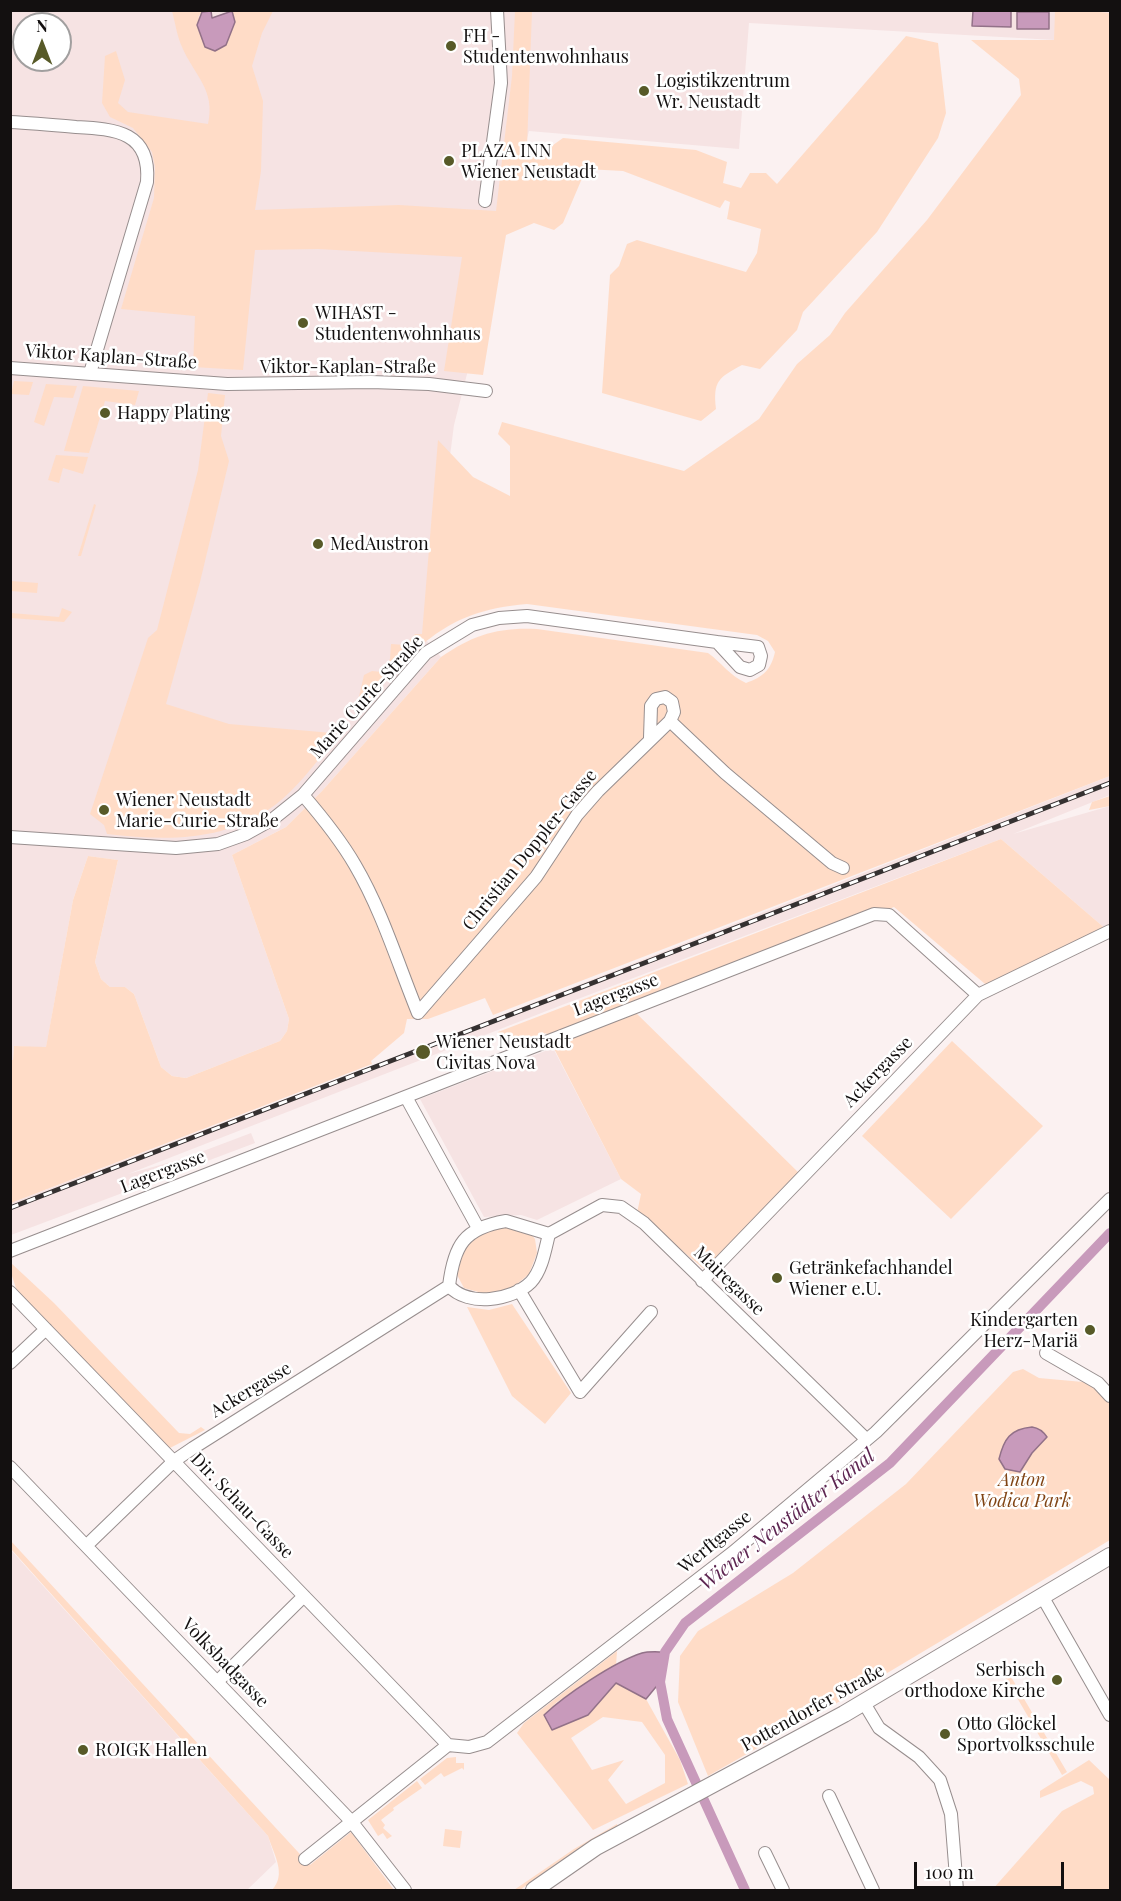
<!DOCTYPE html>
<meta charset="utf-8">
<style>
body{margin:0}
#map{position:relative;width:1121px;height:1901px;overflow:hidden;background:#fbf1f1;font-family:"Playfair Display",serif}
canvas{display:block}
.frame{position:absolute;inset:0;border:12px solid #131010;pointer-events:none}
.north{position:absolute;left:12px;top:12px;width:60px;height:60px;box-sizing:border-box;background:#fff;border:2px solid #a19f9f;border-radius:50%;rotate:0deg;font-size:16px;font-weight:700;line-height:24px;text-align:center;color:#131010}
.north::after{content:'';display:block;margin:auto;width:21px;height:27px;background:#575a28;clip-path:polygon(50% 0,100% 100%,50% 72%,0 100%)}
.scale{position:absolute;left:914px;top:1862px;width:150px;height:27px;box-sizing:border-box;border:3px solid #131010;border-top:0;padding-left:8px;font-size:18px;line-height:21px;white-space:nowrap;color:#131010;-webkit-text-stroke:4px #fff;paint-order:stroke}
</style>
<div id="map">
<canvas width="1121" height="1901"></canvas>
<div class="frame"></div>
<div class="north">N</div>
<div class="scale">100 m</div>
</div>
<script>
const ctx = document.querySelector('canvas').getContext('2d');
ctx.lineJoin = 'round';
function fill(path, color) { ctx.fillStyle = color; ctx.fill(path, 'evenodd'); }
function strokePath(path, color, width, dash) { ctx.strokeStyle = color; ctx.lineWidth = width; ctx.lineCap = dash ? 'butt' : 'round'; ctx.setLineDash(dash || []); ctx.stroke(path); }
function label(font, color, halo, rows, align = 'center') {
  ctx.font = font + ' "Playfair Display",serif'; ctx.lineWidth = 5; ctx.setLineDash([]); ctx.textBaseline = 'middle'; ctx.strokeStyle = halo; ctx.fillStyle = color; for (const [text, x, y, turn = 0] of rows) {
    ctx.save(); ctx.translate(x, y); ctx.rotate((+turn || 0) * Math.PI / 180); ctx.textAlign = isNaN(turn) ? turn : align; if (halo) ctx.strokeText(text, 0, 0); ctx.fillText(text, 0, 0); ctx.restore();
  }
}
fill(new Path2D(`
 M 1110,10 L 1110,13 L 1081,12 L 1055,40 L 749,23 L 739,149 L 529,131 L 454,425 L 426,640 L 441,657 L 322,791 L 286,827 L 232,855 L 289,1019 L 287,1031 L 280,1041 L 186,1078 L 172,1076 L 161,1067 L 134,994 L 125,987 L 110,987 L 101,979 L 95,962 L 118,860 L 88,856 L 73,900 L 46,1048 L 14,1046 L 13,1060 L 11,1060 L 10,11 ZM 24,24 L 60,24 L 60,60 L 24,60 Z
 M 1110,776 L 1110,795 L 1013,834 L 1110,806 L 1110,928 L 1107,930 L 1001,839 L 562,1005 L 128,1174 L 185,1158 L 251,1133 L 255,1143 L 11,1235 L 11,1203 L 380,1063 Z
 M 553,1048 L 621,1179 L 537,1220 L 521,1215 L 484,1217 L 420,1099 Z
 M 10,1549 L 268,1836 L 276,1862 L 247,1890 L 11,1890 Z`), '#f6e3e3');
fill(new Path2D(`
 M 1081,10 L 1110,13 L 1110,776 L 493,1015 L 485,998 L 428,1019 L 407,1019 L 404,1033 L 371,1061 L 372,1064 L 11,1203 L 11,1060 L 13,1060 L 14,1046 L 46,1047 L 73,900 L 88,856 L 118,860 L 95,962 L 101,979 L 110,987 L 125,987 L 134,994 L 161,1067 L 172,1076 L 186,1078 L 280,1041 L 287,1031 L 289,1019 L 232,855 L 286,827 L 322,791 L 441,657 C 473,635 498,627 537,629 L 708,653 C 722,663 730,676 746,683 C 763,677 771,670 775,652 L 768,641 L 757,635 L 527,604 C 441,611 414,650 361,710 L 357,705 L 364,675 L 372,671 L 382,672 L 390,659 L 391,644 L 405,645 L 415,634 L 422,634 L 438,440 L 473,477 L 510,496 L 510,446 L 498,434 L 502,422 L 684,471 L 759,419 L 797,364 L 830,335 L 845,313 L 927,220 L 1021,95 L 1019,79 L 971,40 L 1054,40 L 1055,11 L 1050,11 Z
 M 172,11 L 210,11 L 202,12 L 198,17 L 235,22 L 232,11 L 273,11 L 262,33 L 252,66 L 263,101 L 261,171 L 255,210 L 399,205 L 496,211 L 512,76 L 515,11 L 532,11 L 527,146 L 546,150 L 563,138 L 696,150 L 727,162 L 723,183 L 741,188 L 750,173 L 766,173 L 777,184 L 906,36 L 938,43 L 946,113 L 938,138 L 877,232 L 803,312 L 797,330 L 760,369 L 742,365 C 718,378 713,381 716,409 L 701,421 L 602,393 L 610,275 L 619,266 L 627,244 L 637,240 L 746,272 L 757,253 L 761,229 L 727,219 L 730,202 L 725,200 L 720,208 L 623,171 L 586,169 L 563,223 L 554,230 L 534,223 L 506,235 L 483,375 L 444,371 L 462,257 L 318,249 L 255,250 L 243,370 L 193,367 L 195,316 L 121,309 L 154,198 L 155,167 L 152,152 L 133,128 L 110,117 L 102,103 L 105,56 L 116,51 L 125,80 L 118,103 L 128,112 L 208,124 C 216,90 194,75 182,47 C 177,36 175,22 172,11 Z
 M 14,381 L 33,382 L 29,395 L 11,394 Z
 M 46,384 L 77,386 L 73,398 L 54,397 L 44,426 L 34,422 Z
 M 83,386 L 139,391 L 135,405 L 105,401 L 89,453 L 64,451 Z
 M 208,393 L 225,395 L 221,436 L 229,461 L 200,582 L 166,704 L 229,724 L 332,733 L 331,744 C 314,765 296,789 275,805 C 225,842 166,841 107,834 L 104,825 L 90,814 L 148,638 L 157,630 L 198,470 Z
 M 56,455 L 88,457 L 83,474 L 63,468 L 59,483 L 48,480 Z
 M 94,504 L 96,505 L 81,556 L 78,556 Z
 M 11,581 L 38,583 L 37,593 L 11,591 Z
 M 62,608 L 72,612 L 64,622 L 11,618 L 11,613 L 59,617 Z
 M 1110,796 L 1110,806 L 1089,810 L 1092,802 Z
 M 1001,839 L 1107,930 L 991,989 L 894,907 L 632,1009 L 801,1175 L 710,1274 L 637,1213 L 641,1194 L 621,1179 L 546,1033 L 505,1047 L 498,1032 Z
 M 952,1041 L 1043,1126 L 951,1219 L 862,1136 Z
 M 506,1226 L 531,1234 L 535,1239 L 537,1253 L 529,1274 L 511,1289 L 489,1295 L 464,1288 L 456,1273 C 465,1244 472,1231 506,1226 Z
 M 10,1262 L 54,1303 L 179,1433 L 190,1434 L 201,1427 L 205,1430 L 168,1449 L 17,1291 L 11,1273 Z
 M 512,1304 L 571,1393 L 545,1424 L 512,1396 L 467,1307 L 489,1310 Z
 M 1023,1369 L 1039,1378 L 1083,1382 L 1097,1386 L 1110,1401 L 1110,1540 L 842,1700 L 708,1776 L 678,1702 L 680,1656 L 698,1631 L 793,1573 L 906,1484 L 1013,1372 Z
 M 10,1540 L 310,1865 L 351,1832 L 394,1890 L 272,1890 C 287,1874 274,1855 268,1836 L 11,1549 Z
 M 617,1651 L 616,1666 L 557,1702 L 544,1715 L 588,1715 L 616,1683 L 646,1699 L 680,1760 L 688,1784 L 593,1830 L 517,1733 L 524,1723 ZM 603,1717 L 642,1722 L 665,1755 L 665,1783 L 626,1804 L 608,1780 L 624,1760 L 592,1770 L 571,1738 Z
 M 1010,1675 L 1067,1772 L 1062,1775 L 1005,1677 Z
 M 456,1757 L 456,1763 L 464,1763 L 464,1770 L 462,1768 L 444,1777 L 441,1773 L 425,1785 L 420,1779 L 447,1758 Z
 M 1089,1760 L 1110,1780 L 1110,1890 L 992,1890 L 1062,1811 L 1094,1794 L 1093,1787 L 1081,1781 L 1040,1798 L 1040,1791 Z
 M 417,1781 L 422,1788 L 393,1808 L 394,1810 L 381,1820 L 385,1825 L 383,1828 L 392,1836 L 387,1839 L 383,1833 L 378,1836 L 368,1820 Z
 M 617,1824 L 618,1827 L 557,1863 L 520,1890 L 514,1890 L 574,1849 Z
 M 445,1829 L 462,1831 L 460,1848 L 443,1846 Z`), '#ffdcc7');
const water = new Path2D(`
 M 211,11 L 212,18 L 232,11 L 235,22 L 226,45 L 215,51 L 205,47 L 197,25 L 202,12 Z
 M 973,11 L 1011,11 L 1011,27 L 972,26 Z
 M 1017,12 L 1049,12 L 1049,29 L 1017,29 Z
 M 1032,1427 C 1039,1428 1043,1431 1047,1437 L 1032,1453 L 1020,1472 L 1005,1469 L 999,1459 C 1004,1439 1010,1429 1032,1427 Z
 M 665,1652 L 660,1682 L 646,1699 L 616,1683 L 588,1715 L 552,1730 L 544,1715 C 565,1695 614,1662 642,1653 C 649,1651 658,1652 665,1652 Z`);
fill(water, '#c89abb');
strokePath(water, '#927188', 1.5);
strokePath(new Path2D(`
 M 745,1890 L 667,1719 L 660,1682 L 665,1652 L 685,1623 L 890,1463 L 1110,1233`), '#c89abb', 10);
const minor = new Path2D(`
 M 10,122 C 32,123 54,125 76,127 C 116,129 151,132 147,182 L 90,373
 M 485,201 L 501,83 L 497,10
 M 10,368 L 227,384 L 371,382 L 429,384 L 486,391
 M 670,721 L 725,773 L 832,863 L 843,868
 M 303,795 C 322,817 340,839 355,865 C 382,911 398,964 418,1013 L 536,877 L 577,815 L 598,791 L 670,721 L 674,712 L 672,702 L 665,697 L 656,699 L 651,706 L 650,738
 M 10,837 L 176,848 L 218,844 L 246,834 L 273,819 L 303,795 L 426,653 L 472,625 L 499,618 L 527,616 L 717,642 L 740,667 L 750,670 L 759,665 L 761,656 L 758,647 L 717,642
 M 406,1097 L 478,1228
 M 506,1221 L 549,1234 C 545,1250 542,1270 531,1282 C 512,1301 468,1307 449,1286 C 454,1245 464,1228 506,1221 Z
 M 549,1234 L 602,1205 L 621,1207 L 644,1223 L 866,1439
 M 10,1251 L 874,914 L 889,915 L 978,995
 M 702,1281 L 978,995 L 1110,931
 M 519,1290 L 580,1392 L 651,1312
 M 10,1292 L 448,1745
 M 1046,1353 L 1098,1383 L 1110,1396
 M 10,1363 L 46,1329
 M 10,1467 L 351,1821 L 405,1890
 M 87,1545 L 174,1461 L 193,1448 L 449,1286
 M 1042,1596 L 1110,1715
 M 218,1681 L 304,1596
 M 864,1703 L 879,1728 L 919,1757 L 940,1780 L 951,1814 L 957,1890
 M 829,1796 L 873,1890
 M 765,1853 L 783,1890
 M 305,1859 L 448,1745 L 469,1747 L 487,1742 L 732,1553 L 876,1432 L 1110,1199`);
const secondary = new Path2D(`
 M 534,1890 L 596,1847 L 844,1714 L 1110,1556`);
strokePath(minor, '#978e8e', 14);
strokePath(secondary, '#978e8e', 18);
strokePath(minor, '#fff', 12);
strokePath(secondary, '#fff', 16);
const rail = new Path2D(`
 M 10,1208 L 1110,783`);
strokePath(rail, '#353131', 5);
strokePath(rail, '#fff', 3, [9]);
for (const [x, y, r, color] of [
 [451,46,6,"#575a28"],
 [644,91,6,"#575a28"],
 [449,161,6,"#575a28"],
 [303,323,6,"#575a28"],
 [105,413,6,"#575a28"],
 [318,544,6,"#575a28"],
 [104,810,6,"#575a28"],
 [423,1052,8,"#575a28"],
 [777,1278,6,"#575a28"],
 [1090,1330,6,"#575a28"],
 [1057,1680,6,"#575a28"],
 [945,1734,6,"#575a28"],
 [83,1750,6,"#575a28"]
]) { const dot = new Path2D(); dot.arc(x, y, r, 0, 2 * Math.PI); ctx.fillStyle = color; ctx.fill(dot); strokePath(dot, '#fff', 2); }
label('18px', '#131010', '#fff', [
 ["FH -",463,36],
 ["Studentenwohnhaus",463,57],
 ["Logistikzentrum",656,81],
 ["Wr. Neustadt",656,102],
 ["PLAZA INN",461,151],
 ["Wiener Neustadt",461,172],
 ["WIHAST -",315,313],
 ["Studentenwohnhaus",315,334],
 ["Happy Plating",117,413],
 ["MedAustron",330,544],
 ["Wiener Neustadt",116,800],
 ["Marie-Curie-Straße",116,821],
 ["Wiener Neustadt",436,1042],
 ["Civitas Nova",436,1063],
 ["Getränkefachhandel",789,1268],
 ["Wiener e.U.",789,1289],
 ["Kindergarten",1078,1320,"right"],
 ["Herz-Mariä",1078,1341,"right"],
 ["Serbisch",1045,1670,"right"],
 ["orthodoxe Kirche",1045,1691,"right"],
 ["Otto Glöckel",957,1724],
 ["Sportvolksschule",957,1745],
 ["ROIGK Hallen",95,1750]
], 'left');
label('18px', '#131010', '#fff', [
 ["Viktor Kaplan-Straße",111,357,4],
 ["Viktor-Kaplan-Straße",348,367],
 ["Marie Curie-Straße",367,697,-48],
 ["Christian Doppler-Gasse",530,850,-51],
 ["Lagergasse",616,995,-21],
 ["Ackergasse",878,1072,-46],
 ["Lagergasse",163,1172,-21],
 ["Mairegasse",729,1281,44],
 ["Ackergasse",251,1390,-31],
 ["Dir. Schau-Gasse",242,1506,46],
 ["Werftgasse",715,1542,-39],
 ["Volksbadgasse",225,1663,46],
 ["Pottendorfer Straße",813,1708,-29]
]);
label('italic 18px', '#804414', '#fff', [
 ["Anton",1022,1480],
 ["Wodica Park",1022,1501]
]);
label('italic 20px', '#5d2551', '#fff', [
 ["Wiener Neustädter Kanal",787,1520,-38]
]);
</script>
